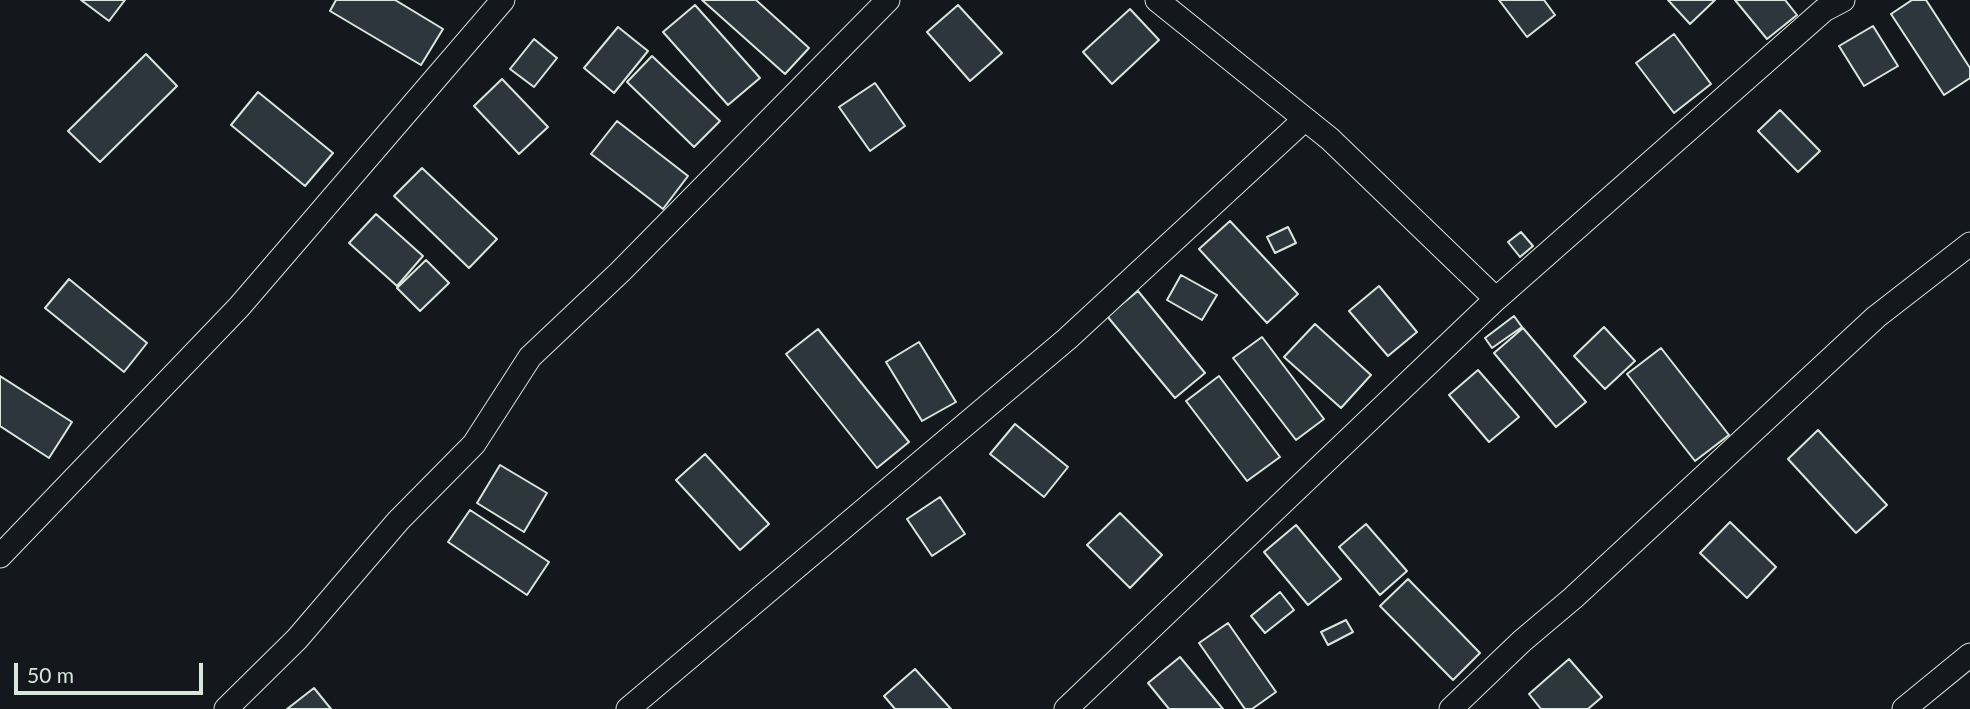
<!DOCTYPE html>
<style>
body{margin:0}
#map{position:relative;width:1970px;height:709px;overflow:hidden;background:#14181c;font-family:Lato,sans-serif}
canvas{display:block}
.scale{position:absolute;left:14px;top:663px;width:189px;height:32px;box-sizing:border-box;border:4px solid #d8e6dc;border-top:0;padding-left:9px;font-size:21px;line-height:24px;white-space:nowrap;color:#d8e6dc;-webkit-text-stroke:5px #14181c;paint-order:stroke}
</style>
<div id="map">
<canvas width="1970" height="709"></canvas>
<div class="scale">50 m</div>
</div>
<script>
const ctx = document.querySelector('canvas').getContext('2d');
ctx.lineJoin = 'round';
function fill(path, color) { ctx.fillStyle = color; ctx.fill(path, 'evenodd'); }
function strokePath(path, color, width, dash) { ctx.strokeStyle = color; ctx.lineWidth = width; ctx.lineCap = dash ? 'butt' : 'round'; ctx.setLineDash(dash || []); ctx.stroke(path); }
const building = new Path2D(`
 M 81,0 L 125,0 L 109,21 Z
 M 336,0 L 395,0 L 443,29 L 421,65 L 330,11 Z
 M 702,0 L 756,0 L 809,48 L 785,74 Z
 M 1499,0 L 1544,0 L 1555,15 L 1527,37 Z
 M 1668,0 L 1715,0 L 1690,24 Z
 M 1735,0 L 1785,0 L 1797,15 L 1767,39 Z
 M 1912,0 L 1926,0 L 1970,68 L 1970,78 L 1944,95 L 1891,14 Z
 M 695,5 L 760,78 L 728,105 L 663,32 Z
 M 958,5 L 1002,53 L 970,81 L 927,32 Z
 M 1130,9 L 1159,40 L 1112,84 L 1083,52 Z
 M 1873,26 L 1898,66 L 1864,86 L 1839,46 Z
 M 618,27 L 648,51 L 614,93 L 584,68 Z
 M 1674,34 L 1711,84 L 1674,113 L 1636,63 Z
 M 534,39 L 557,58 L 534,87 L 510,69 Z
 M 146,54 L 177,86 L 100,162 L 68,131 Z
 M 652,56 L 720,121 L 694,147 L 627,82 Z
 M 502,79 L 548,127 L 519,154 L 474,106 Z
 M 875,83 L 905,126 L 870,151 L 839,107 Z
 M 258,92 L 333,153 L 305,186 L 231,125 Z
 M 1780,110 L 1820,151 L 1798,172 L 1758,131 Z
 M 617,121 L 688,176 L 663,209 L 591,154 Z
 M 422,168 L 497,239 L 469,268 L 394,196 Z
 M 376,214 L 423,256 L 397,286 L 349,243 Z
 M 1230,221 L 1298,294 L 1267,323 L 1199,249 Z
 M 1288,227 L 1296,243 L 1275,253 L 1267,237 Z
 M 1521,232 L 1533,246 L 1520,257 L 1508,242 Z
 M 426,260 L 449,283 L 420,311 L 397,288 Z
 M 1181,275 L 1217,295 L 1202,320 L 1167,300 Z
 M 69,279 L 147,343 L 124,372 L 45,308 Z
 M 1379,286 L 1417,332 L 1388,356 L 1349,311 Z
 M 1138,291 L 1205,373 L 1175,398 L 1107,316 Z
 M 1514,316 L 1522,327 L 1492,348 L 1485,338 Z
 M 1315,324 L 1371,375 L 1341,408 L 1284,357 Z
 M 1604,327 L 1635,361 L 1605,389 L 1574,356 Z
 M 1523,328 L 1586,402 L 1556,427 L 1494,353 Z
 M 818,329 L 909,442 L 877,468 L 786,354 Z
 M 1262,337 L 1324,419 L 1296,440 L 1233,358 Z
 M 919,342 L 956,402 L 922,421 L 886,362 Z
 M 1661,348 L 1729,435 L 1695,461 L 1627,374 Z
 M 1478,370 L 1519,417 L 1489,442 L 1449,395 Z
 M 0,376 L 72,422 L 49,458 L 0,426 Z
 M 1219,376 L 1280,457 L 1247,481 L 1186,401 Z
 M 1015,424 L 1068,467 L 1044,497 L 990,454 Z
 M 1818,430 L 1887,505 L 1856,533 L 1788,459 Z
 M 705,454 L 769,524 L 740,550 L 676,480 Z
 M 500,465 L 547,493 L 524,532 L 477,503 Z
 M 940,497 L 965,534 L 932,556 L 907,519 Z
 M 470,510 L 549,562 L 527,595 L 448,542 Z
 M 1120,513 L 1162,555 L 1130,588 L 1087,545 Z
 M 1730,522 L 1776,567 L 1747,598 L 1700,553 Z
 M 1366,524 L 1407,571 L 1380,595 L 1339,547 Z
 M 1296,525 L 1341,579 L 1308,605 L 1264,552 Z
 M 1408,579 L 1480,653 L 1453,680 L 1380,606 Z
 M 1280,592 L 1294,610 L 1265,633 L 1251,616 Z
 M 1346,620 L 1353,632 L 1328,645 L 1321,632 Z
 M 1228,623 L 1276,692 L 1252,709 L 1245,709 L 1199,643 Z
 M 1180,657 L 1223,709 L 1169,709 L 1148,683 Z
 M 1569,659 L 1602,697 L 1588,709 L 1541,709 L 1529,694 Z
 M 915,669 L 951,709 L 895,709 L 884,696 Z
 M 314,688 L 331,709 L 287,709 Z`);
fill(building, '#2c363c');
strokePath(building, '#d8e6dc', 2);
const minor = new Path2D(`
 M 1157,0 L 1330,139 L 1496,299
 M 0,556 L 239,307 L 503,0
 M 226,709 L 297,639 L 398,521 L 474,444 L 530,357 L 620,272 L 888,0
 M 628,709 L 1067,339 L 1304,120
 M 1066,709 L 1496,299 L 1824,10 L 1843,0
 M 1451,709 L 1522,641 L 1573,598 L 1876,317 L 1970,244
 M 1904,709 L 1970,655`);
strokePath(minor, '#d8e6dc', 25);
strokePath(minor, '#14181c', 23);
</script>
